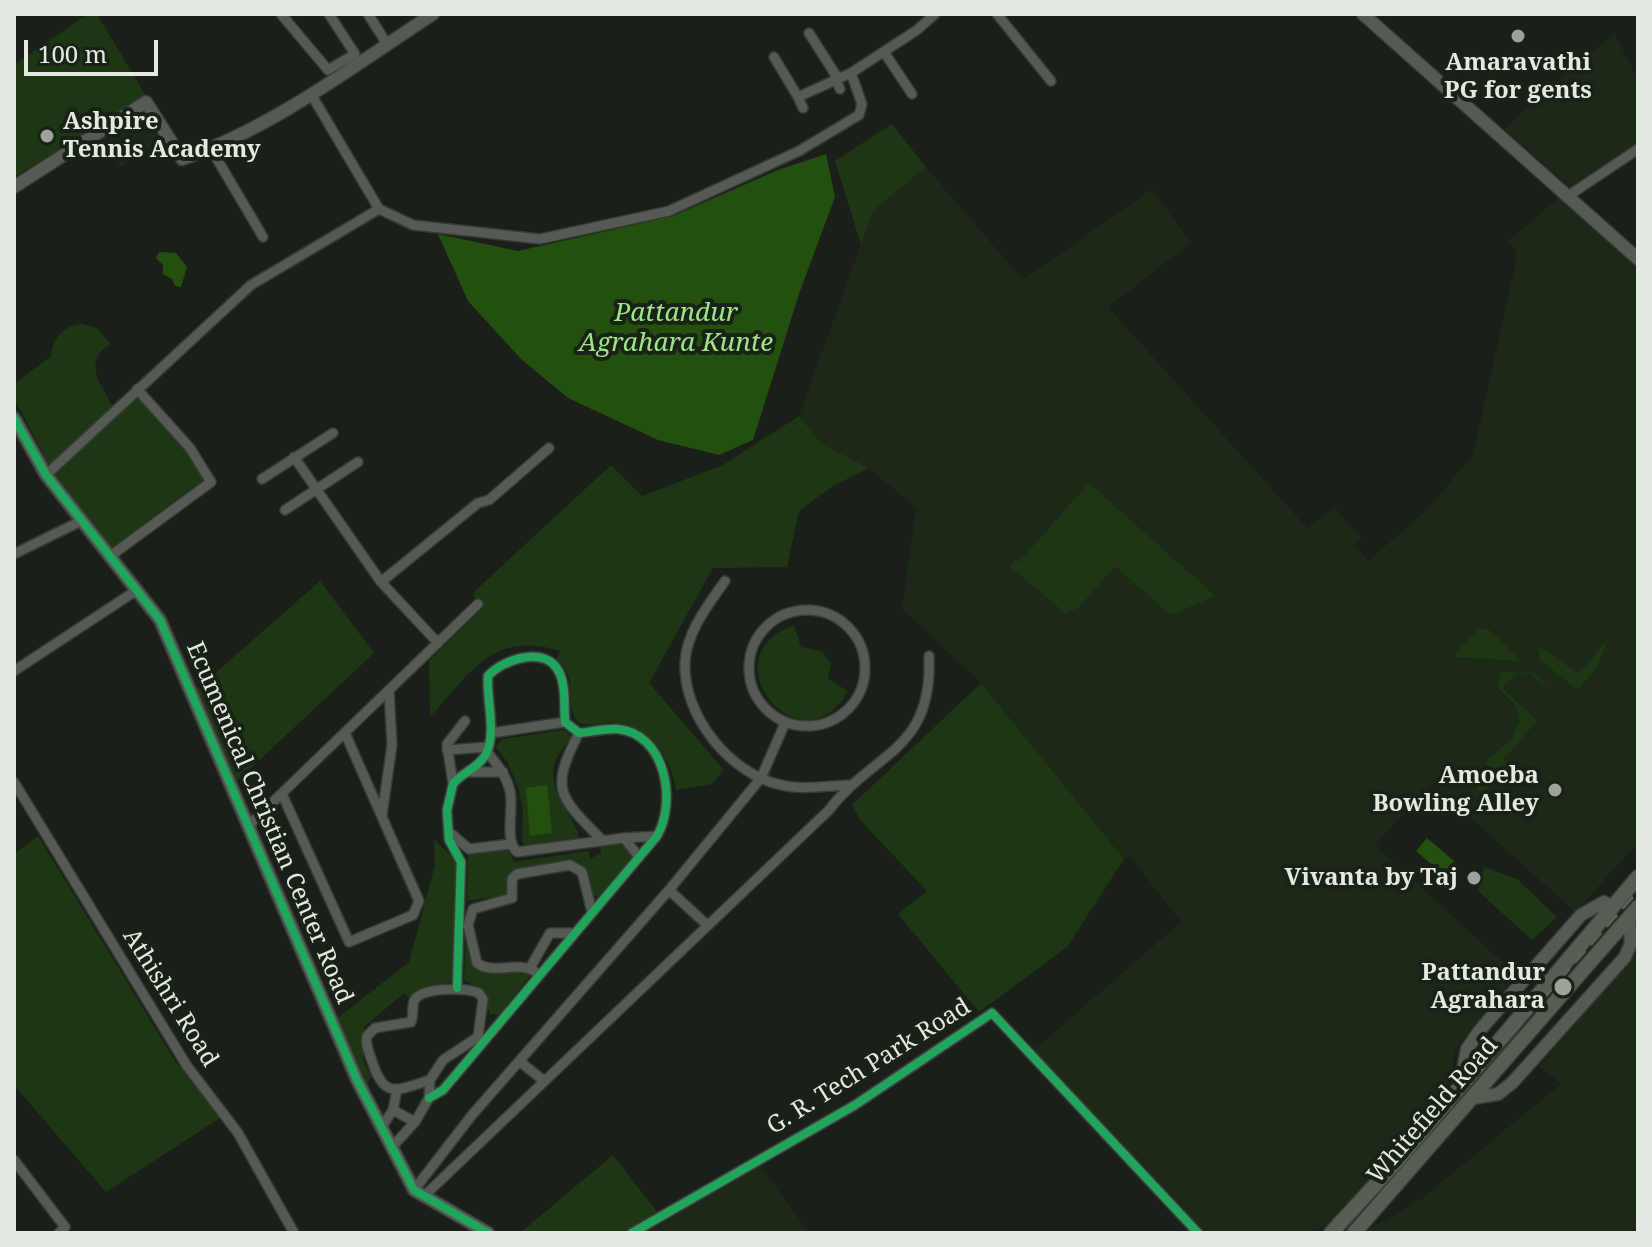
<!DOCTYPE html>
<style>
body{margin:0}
#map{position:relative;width:1652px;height:1247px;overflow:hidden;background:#1a1f19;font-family:"Noto Serif",serif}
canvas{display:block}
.frame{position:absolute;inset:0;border:16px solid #e4eae1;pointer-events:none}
.scale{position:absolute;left:24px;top:40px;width:134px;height:36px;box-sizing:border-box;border:4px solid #e4eae1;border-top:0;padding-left:10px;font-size:24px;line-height:28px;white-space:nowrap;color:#e4eae1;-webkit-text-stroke:6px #192216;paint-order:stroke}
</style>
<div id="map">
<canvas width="1652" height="1247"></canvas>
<div class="frame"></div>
<div class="scale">100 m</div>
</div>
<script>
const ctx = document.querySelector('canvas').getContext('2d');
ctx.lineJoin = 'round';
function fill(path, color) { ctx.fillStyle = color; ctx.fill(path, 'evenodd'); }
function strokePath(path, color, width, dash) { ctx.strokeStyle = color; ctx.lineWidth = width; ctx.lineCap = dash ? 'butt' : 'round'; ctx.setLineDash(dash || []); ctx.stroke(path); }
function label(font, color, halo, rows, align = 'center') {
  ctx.font = font + ' "Noto Serif",serif'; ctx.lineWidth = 8; ctx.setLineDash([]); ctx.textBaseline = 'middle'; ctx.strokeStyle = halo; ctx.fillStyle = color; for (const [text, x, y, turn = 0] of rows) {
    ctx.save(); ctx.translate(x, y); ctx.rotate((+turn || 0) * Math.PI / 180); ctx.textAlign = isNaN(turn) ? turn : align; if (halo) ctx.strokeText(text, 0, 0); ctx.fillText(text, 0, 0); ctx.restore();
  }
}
fill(new Path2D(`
 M 1614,33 L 1638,80 L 1638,141 L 1570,187 L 1504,129 Z
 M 143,113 L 161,141 L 119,168 L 101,140 Z
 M 926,167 L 1023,280 L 1152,189 L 1191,243 L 1108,307 L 1307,528 L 1334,507 L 1362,539 L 1354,544 L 1368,561 L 1427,510 L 1473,455 L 1518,252 L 1507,242 L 1560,197 L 1638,266 L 1638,843 L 1575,912 L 1432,783 L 1375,845 L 1517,975 L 1458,1045 L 1453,1058 L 1453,1074 L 1440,1099 L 1346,1210 L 1313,1233 L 1204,1233 L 1034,1050 L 1181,922 L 1129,855 L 1124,859 L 981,683 L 902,609 L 916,508 L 869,468 L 823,445 L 799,416 L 873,211 Z
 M 1638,951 L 1638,1233 L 1362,1233 L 1420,1200 L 1561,1084 L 1539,1066 Z
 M 761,1166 L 809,1233 L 644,1233 Z`), '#1d2918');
fill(new Path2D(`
 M 88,14 L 97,14 L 146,96 L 14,177 L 14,65 Z
 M 892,124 L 926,167 L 873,211 L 861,245 L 835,161 Z
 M 82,324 L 97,328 L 110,344 C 82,361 101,385 113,407 L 49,465 L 14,398 L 14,384 L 51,356 C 53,337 63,326 82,324 Z
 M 138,397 L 186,449 L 206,478 L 109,550 L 51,475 Z
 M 799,416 L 823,445 L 869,468 L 831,487 L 799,511 L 787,567 L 713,568 L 649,683 L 724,770 L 712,784 L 676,790 C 672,760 651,726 617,723 C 604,721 591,727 579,723 C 562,705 581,676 556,661 L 560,651 C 493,630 470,673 430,717 L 429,661 L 483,608 L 473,595 L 476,590 L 611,465 L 642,496 L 723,465 Z
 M 1089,483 L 1215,596 L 1171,615 L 1115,566 L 1078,608 L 1065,613 L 1010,566 L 1015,560 L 1019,562 Z
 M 320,581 L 374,653 L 237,781 L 195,691 Z
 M 794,625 L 801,647 L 822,651 L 831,664 L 828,679 L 848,691 C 802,773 705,657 794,625 Z
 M 1480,628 L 1489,630 L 1521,661 L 1457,657 L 1455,653 Z
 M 1608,639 L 1598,665 L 1578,690 L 1540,660 L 1538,646 L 1579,674 Z
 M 1501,672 L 1534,673 L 1556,694 L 1531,674 L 1515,674 L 1502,688 L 1537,721 L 1503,760 L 1510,766 L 1491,788 L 1480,791 L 1477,789 L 1486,775 L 1487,761 L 1512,738 L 1520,722 L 1515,705 L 1498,688 Z
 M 981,683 L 1124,859 L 1067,947 L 979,1012 L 898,914 L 927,891 L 861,821 L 852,805 Z
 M 565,730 L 571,737 C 565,746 557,754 554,765 C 546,793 584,827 578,840 L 527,847 L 522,841 L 523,810 L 518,787 L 508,763 L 496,747 L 502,739 Z
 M 38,836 L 174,1059 L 220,1118 L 106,1192 L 14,1085 L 14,854 Z
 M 434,839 L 457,862 L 454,974 L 451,982 L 418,990 L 410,999 L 404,993 L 364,1027 L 363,1060 L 371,1077 L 365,1087 L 335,1020 L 409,962 L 435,865 Z
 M 600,842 L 621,842 L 632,858 L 598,896 L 592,897 L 588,871 L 576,861 L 515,869 L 506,879 L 506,895 L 467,901 L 468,854 L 508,849 L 514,862 L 589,851 L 590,859 L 601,853 Z
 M 1484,867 L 1517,879 L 1557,917 L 1532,940 L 1478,891 Z
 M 466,933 C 474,977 479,977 522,970 L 530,976 L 499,1015 L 490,1014 L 482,990 L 464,980 Z
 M 613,1155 L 658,1213 L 623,1233 L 520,1233 Z`), '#1d3714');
fill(new Path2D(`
 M 826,154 L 835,197 L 800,291 L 753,440 L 719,455 L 658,440 L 568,398 L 521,359 L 468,301 L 438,234 L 518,251 L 673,216 L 778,170 Z
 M 159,252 L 176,253 L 187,267 L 181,287 L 175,286 L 172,279 L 163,274 L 163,265 L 156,258 Z
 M 547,785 L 552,833 L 530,836 L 526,788 Z
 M 1427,838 L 1454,861 L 1443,874 L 1416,851 Z`), '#24500f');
const street = new Path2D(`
 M 281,14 L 328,70 L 355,54 L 329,14
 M 368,14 L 387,44
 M 997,14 L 1051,81
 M 809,33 L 837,77
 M 884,52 L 912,94
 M 774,57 L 798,97 L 851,73
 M 835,78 L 840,89
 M 311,94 L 379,209 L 413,225 L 540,239 L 669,211 L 799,151 L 859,115 L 862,104 L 851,73 L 917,30 L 935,14
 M 798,97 L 803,108
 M 211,149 L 263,237
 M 1568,196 L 1638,149
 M 294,457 L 381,582
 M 46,475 L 251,285 L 379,209
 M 262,479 L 333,433
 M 285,510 L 358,462
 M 14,554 L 81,521
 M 109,557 L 211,482 L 190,448 L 137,389
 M 725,581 C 708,605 686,633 685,663 C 683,716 730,774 781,785 C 803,790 826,786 848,785
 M749 668a58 58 0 1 1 116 0a58 58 0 1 1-116 0Z
 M 438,643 L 381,582 L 478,503 L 489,500 L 549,448
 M 14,671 L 137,590
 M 491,733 L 565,722
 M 579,733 C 550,789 558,796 601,839
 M 447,750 L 488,747
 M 487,752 C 497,764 506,775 510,791 C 514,809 504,839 517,852 L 624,838 L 639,857
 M 470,772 L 503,772
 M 14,782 L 187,1066 L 238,1133 L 294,1233
 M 453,784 L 447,744 L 465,721
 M 282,794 L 349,942 L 413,915 L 419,901 L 345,733
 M 382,815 L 392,745 L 389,691
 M 249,825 L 478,604
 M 448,831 L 469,849 L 511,844
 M 624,838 L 657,836
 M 669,890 L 761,778 L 785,723
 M 530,968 L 550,933 L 573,933
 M 537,973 C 518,959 495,976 477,963 L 468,925 L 473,909 L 512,898 L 512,879 L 517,874 L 570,865 L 582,872 L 592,912
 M 519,1061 L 543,1080
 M 429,1098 L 443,1090 L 657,836 C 677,802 666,733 617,729 C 605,728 591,732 579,733 L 565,722 C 564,707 566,685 559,672 C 546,645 503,659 488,676 C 486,699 497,732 486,754 C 478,769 462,772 453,784 L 447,810 L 449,840 L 461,862 L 457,988
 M 393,1110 L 415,1122
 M 381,1128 L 393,1110 L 397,1090
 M 392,1147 L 415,1122 L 429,1098 L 430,1080 L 443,1060 L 478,1037 L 483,999 L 479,993 C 466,988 427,987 416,998 C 411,1002 414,1016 411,1022 L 375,1028 L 367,1036 C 365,1045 369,1052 372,1061 C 384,1100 397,1090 430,1080
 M 14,1160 L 65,1227 L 59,1233
 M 414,1190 L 472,1115 L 669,890 L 707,925
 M 423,1197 L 828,811 C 875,750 933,752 929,656
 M 632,1233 L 855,1105 L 992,1013 L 1198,1233`);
const secondary = new Path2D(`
 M 1363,14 L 1638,259
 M 14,187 L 146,102 L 182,159 C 273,128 353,66 433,14
 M 14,418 L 46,475 L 160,620 L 357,1080 L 414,1190 L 488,1233
 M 1460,1086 L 1467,1049 L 1480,1030 L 1581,915 L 1604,902 L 1612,907
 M 1474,1098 L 1498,1094 L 1512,1083 L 1625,957 L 1631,943 L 1629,917`);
const primary = new Path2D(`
 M 1331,1233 L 1400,1158 L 1638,877
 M 1354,1233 L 1638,907`);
strokePath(street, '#363a35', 12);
strokePath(secondary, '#363a35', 15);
strokePath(primary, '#363a35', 17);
strokePath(street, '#565a55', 9);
strokePath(secondary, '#565a55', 12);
strokePath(primary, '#565e54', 14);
strokePath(new Path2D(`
 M 1337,1233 L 1638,891`), '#5b5f5a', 3, [16, 8]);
strokePath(new Path2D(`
 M 14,418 L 46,475 L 160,620 L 357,1080 L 414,1190 L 488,1233
 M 429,1098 L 443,1090 L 657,836 C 677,802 666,733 617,729 C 605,728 591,732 579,733 L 565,722 C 564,707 566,685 559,672 C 546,645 503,659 488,676 C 486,699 497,732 486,754 C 478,769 462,772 453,784 L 447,810 L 449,840 L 461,862 L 457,988
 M 632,1233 L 855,1105 L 992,1013 L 1198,1233`), '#20a55d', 8);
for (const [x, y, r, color] of [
 [1518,36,8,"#9da39b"],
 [47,136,8,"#9da39b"],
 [1555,790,8,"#9da39b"],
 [1474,878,8,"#9da39b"],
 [1563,987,10,"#9da39b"]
]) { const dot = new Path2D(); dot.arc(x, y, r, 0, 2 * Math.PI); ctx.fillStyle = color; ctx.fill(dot); strokePath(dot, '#192216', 3); }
label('bold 24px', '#e4eae1', '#192216', [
 ["Amaravathi",1518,63,"center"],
 ["PG for gents",1518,91,"center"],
 ["Ashpire",63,122,"left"],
 ["Tennis Academy",63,150,"left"],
 ["Amoeba",1539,776],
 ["Bowling Alley",1539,804],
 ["Vivanta by Taj",1458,878],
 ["Pattandur",1545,973],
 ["Agrahara",1545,1001]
], 'right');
label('24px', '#e4eae1', '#192216', [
 ["Ecumenical Christian Center Road",269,823,67],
 ["Athishri Road",170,998,58],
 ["G. R. Tech Park Road",869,1067,-32],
 ["Whitefield Road",1433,1111,-49]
]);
label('italic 26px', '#9fe486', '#192216', [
 ["Pattandur",676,314],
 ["Agrahara Kunte",676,344]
]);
</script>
